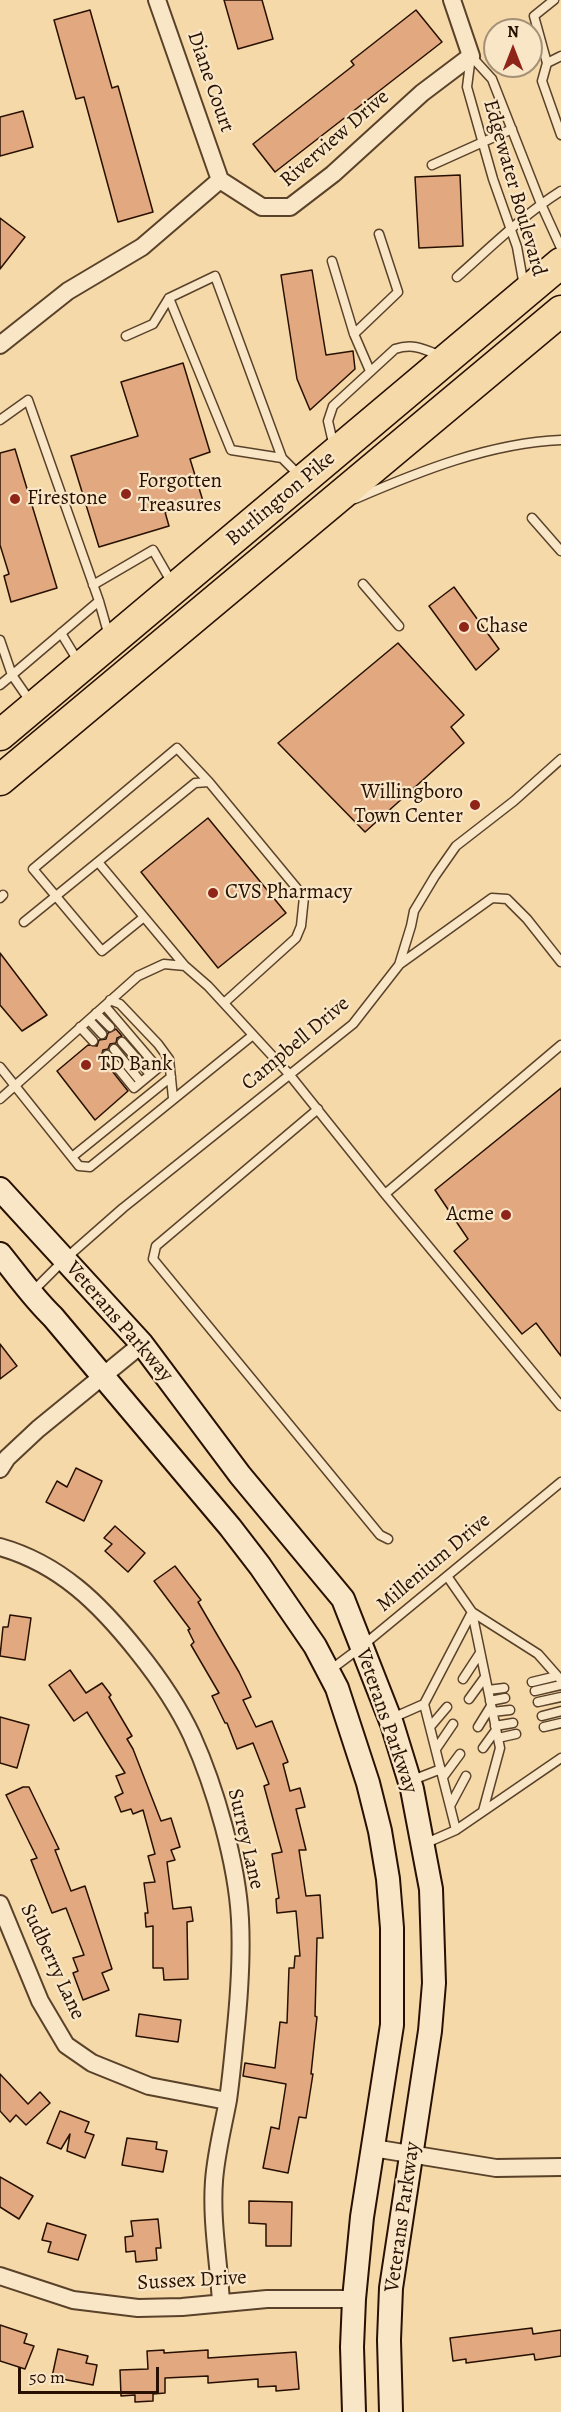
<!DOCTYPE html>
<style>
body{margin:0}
#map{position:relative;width:561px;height:2412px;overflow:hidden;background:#f5d9a9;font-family:Alegreya,serif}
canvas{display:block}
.north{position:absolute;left:483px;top:18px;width:60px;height:60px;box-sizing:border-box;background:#f8e6c7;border:2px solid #a49077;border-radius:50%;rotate:0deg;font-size:16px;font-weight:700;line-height:24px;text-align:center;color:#271000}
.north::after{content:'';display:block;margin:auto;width:21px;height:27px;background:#8f2418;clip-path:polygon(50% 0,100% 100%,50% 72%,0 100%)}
.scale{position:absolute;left:18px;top:2367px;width:141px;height:27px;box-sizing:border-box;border:3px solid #271000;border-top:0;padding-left:8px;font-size:18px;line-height:21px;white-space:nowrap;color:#271000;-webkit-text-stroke:4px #f8e6c7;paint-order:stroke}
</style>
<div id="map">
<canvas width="561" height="2412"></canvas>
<div class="north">N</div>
<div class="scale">50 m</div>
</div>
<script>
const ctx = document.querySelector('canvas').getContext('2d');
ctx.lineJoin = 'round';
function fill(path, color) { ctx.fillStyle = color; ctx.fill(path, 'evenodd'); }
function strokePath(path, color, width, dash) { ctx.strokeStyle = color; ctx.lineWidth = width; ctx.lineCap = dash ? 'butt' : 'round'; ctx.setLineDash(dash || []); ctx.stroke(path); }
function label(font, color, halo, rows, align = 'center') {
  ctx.font = font + ' Alegreya,serif'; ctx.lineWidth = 4.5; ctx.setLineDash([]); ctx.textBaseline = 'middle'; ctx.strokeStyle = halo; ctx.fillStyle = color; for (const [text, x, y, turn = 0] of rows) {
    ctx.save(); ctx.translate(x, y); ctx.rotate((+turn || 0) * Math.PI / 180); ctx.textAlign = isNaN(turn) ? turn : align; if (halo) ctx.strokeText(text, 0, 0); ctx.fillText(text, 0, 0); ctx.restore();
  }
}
const building = new Path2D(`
 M 224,0 L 262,0 L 273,39 L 238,49 Z
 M 90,10 L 112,88 L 118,86 L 153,212 L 118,222 L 84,97 L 76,99 L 54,20 Z
 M 416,10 L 442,42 L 275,172 L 253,144 L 354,65 L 351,61 Z
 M 23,111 L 33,147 L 0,156 L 0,117 Z
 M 460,175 L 463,246 L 419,248 L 415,177 Z
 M 0,218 L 25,237 L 0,269 Z
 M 312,270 L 326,355 L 353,351 L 355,369 L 310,410 L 297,379 L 281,275 Z
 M 183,363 L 210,452 L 190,459 L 203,501 L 165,512 L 169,526 L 99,547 L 71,456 L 138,436 L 121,382 Z
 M 15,449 L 57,588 L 11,602 L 4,576 L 9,574 L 0,545 L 0,453 Z
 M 454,587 L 499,649 L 476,670 L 429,606 Z
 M 398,643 L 464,715 L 451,727 L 464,743 L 365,832 L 278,743 Z
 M 208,818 L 286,913 L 218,968 L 141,872 Z
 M 0,953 L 47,1015 L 22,1031 L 0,1005 Z
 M 116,1029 L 122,1036 L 117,1038 L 116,1043 L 110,1044 L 108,1049 L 103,1050 L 101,1057 L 128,1091 L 95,1120 L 57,1071 L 88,1045 L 97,1046 L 99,1040 L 106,1039 L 108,1033 Z
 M 561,1088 L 561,1356 L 536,1323 L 522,1334 L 454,1251 L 468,1239 L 435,1190 Z
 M 0,1344 L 17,1366 L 0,1379 Z
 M 76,1468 L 102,1481 L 84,1521 L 46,1502 L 57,1481 L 67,1487 Z
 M 115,1526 L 145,1553 L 128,1572 L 105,1551 L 112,1544 L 104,1538 Z
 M 175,1566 L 201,1600 L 198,1602 L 239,1672 L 251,1697 L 243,1700 L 256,1727 L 272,1721 L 288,1762 L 283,1764 L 290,1791 L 300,1788 L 305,1807 L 296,1809 L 306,1850 L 299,1850 L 306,1896 L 320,1895 L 323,1938 L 317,1938 L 315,2016 L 317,2017 L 311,2074 L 313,2074 L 306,2118 L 299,2117 L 288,2173 L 263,2168 L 271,2127 L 279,2129 L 286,2084 L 243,2076 L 245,2063 L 275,2068 L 280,2022 L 287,2023 L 289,1968 L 294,1968 L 295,1956 L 300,1956 L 296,1911 L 277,1913 L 276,1899 L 279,1898 L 272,1854 L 282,1852 L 264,1786 L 269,1784 L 253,1743 L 237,1749 L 227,1723 L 225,1723 L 212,1696 L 219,1693 L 191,1645 L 194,1642 L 188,1630 L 190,1629 L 154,1581 Z
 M 10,1615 L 31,1618 L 25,1660 L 0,1656 L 3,1627 L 8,1627 Z
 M 70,1670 L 86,1693 L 102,1683 L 111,1695 L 109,1697 L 132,1736 L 127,1739 L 133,1749 L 161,1821 L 171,1818 L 180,1847 L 171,1850 L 175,1860 L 167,1862 L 173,1909 L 191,1907 L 193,1921 L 187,1922 L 188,1979 L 164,1980 L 163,1968 L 153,1968 L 153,1926 L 146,1927 L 145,1913 L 148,1913 L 144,1883 L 155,1882 L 148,1856 L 155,1854 L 143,1810 L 133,1814 L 131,1809 L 121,1812 L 115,1797 L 123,1793 L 116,1776 L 125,1773 L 87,1712 L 74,1721 L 49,1685 Z
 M 0,1717 L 29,1725 L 17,1768 L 0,1763 Z
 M 23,1787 L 29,1787 L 59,1849 L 55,1850 L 71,1891 L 85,1886 L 112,1969 L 102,1973 L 109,1990 L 83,2000 L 73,1973 L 78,1971 L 73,1958 L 84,1955 L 66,1908 L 52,1913 L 31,1860 L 37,1858 L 6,1795 Z
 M 139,2014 L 181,2020 L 178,2042 L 136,2036 Z
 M 0,2074 L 28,2104 L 40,2092 L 50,2103 L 26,2125 L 16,2115 L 10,2122 L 0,2111 Z
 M 60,2111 L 89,2122 L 85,2132 L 94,2135 L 85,2158 L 67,2151 L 70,2134 L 61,2149 L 47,2143 Z
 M 127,2138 L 157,2142 L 156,2149 L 167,2151 L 163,2172 L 122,2165 Z
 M 0,2177 L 33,2196 L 19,2219 L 0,2207 Z
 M 249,2201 L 292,2202 L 291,2246 L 266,2246 L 266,2224 L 249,2223 Z
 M 158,2219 L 161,2248 L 156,2248 L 157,2260 L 136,2262 L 135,2251 L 126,2252 L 125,2237 L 133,2236 L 131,2221 Z
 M 47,2223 L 86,2235 L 78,2260 L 48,2252 L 51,2242 L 42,2240 Z
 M 0,2325 L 27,2334 L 24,2343 L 34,2346 L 25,2369 L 0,2361 Z
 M 532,2328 L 533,2334 L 561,2330 L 561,2356 L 535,2360 L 534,2354 L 466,2363 L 466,2359 L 453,2361 L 450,2338 Z
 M 58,2349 L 88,2356 L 86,2363 L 97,2365 L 93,2385 L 52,2377 Z
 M 164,2350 L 164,2353 L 208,2350 L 208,2358 L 296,2352 L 299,2389 L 276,2391 L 276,2386 L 258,2387 L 258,2379 L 208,2383 L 208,2376 L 165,2378 L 165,2393 L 153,2394 L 153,2401 L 135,2402 L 135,2395 L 121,2396 L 120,2370 L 148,2369 L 147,2351 Z`);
fill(building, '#e2a880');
strokePath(building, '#271000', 1.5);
const lane = new Path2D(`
 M 554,0 L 534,16 L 547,63 L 542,81 L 561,135
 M 547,63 L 561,56
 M 432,165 L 512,129
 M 332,261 L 354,334 L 370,371
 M 457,277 C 491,247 523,215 561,191
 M 524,286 L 517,247 L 493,179 L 467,87 L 471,56 L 492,79 L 541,204 L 561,248
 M 169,298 L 231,450 L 282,458
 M 354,334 L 398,292 L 379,234
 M 126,336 L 153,324 L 169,298 L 215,276 L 282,458 L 301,477
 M 0,420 L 28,400 L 99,601 L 109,636
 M 334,447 L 328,421 L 333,406 L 395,349 C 413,343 424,349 441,356
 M 355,499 C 420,471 490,443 561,440
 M 532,518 L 561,551
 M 363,584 L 399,626
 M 93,585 L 153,550 L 172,583
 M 61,633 L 78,661
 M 0,640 L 12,675 L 0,685
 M 30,701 L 12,675 L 99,601
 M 98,862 L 185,966
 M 0,898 L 3,895
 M 144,917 L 102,951 L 33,869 L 177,748 L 209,782
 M 24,922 L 195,783 L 209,782 L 304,897 L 301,926 L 296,938 L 224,1003
 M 400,964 L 492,898 L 507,899 L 527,919 L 561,962
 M 110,1000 L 120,1004 L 158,1044 L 169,1059 L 173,1098
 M 105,1006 L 157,1067
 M 96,1013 L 110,1027
 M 89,1020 L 102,1034
 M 80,1027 L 93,1041
 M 122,1042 L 150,1074
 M 114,1049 L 141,1082
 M 107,1055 L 134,1088 L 169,1059
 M 0,1067 L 79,1166 L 90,1167 L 253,1035
 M 0,1099 L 138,976 L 164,964 L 185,966 L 208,986 L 289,1074 L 385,1194 L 561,1406
 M 318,1109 L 156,1246 L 153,1259 L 380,1535 L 388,1539
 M 72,1157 L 171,1077
 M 385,1194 L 561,1045
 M 32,1292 L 65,1259 L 123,1208 L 353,1024 L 399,965 L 411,926 L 414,911 L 435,876 L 456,846 L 514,801 L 561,759
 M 472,1612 L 500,1748 L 483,1811
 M 472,1612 L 538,1654 L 561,1680
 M 329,1671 L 361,1647 L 561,1482
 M 463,1679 L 480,1653
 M 532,1682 L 557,1676
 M 488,1690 L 504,1688
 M 535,1691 L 561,1685
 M 469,1699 L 485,1677
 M 490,1701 L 505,1698
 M 538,1702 L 561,1697
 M 492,1712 L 510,1710
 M 542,1716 L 561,1711
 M 390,1719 L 424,1704 L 472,1612 L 447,1576
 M 495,1726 L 513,1723
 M 430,1727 L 447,1707
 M 478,1727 L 491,1706
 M 544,1727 L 561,1723
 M 498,1738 L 516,1734
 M 483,1748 L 496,1730
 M 436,1749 L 453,1724
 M 443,1777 L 460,1754
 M 410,1781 L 441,1769
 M 450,1806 L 466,1776
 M 456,1830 L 561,1758
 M 424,1844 L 456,1830 L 424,1704`);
const street = new Path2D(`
 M 157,0 L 220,180
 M 220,180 L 262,207 L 290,207 L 333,174 L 422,93 L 471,56 L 452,0
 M 0,345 L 68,291 L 142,247 L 220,180
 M 0,1469 L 7,1458 L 38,1429 L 142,1344
 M 0,1547 C 60,1564 100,1604 138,1652 C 158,1677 178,1706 192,1736 C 215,1787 237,1863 240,1919 C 242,1958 239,1999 235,2037 C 233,2058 231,2079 228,2100 C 223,2127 216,2153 214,2181 C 211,2221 219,2263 221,2303
 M 0,1904 L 40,2001 L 66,2045 L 92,2063 L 149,2086 L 227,2101
 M 373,2148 L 496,2168 L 561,2167
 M 0,2276 L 73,2300 L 138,2308 L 182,2307 L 267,2299 L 354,2299`);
const secondary = new Path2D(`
 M 0,1189 L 142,1344 L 240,1475 L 343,1599 L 392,1724 L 412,1789 L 431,1889 L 434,1983 L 430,2031 L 391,2288 L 389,2340 L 391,2412
 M 0,1254 C 18,1276 33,1298 53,1317 L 230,1527 L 260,1566 L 315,1646 L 337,1688 L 368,1783 L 380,1831 L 388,1879 L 392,1928 L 392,2025 L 362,2217 L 354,2299 L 352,2347 L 354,2412`);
const highway = new Path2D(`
 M 0,735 L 561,263
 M 0,780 L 561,311`);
strokePath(lane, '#5a422a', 11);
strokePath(street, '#5a422a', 20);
strokePath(secondary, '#271000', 26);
strokePath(highway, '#271000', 33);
strokePath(lane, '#f8e6c7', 8);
strokePath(street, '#f8e6c7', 16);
strokePath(secondary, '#f8e6c7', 22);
strokePath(highway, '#f5d9a9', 30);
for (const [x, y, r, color] of [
 [126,494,6,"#8f2418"],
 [15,499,6,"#8f2418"],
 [464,627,6,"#8f2418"],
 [475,805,6,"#8f2418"],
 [213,893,6,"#8f2418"],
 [86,1065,6,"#8f2418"],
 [506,1215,6,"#8f2418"]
]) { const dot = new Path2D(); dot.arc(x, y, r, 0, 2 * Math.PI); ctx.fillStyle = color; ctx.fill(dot); strokePath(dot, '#f8e6c7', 2); }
label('21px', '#271000', '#f8e6c7', [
 ["Diane Court",210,82,71],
 ["Riverview Drive",335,139,-41],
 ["Edgewater Boulevard",514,188,74],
 ["Burlington Pike",281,499,-40],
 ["Campbell Drive",296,1044,-40],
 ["Veterans Parkway",119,1322,49],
 ["Millenium Drive",434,1563,-40],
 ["Veterans Parkway",386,1721,71],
 ["Surrey Lane",245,1839,77],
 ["Sudberry Lane",52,1962,65],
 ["Veterans Parkway",403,2217,-82],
 ["Sussex Drive",192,2281,-3]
]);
label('21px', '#271000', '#f8e6c7', [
 ["Forgotten",138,482],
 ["Treasures",138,506],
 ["Firestone",27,499],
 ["Chase",476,627],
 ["Willingboro",463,793,"right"],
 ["Town Center",463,817,"right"],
 ["CVS Pharmacy",225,893],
 ["TD Bank",98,1065],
 ["Acme",494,1215,"right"]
], 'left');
</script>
